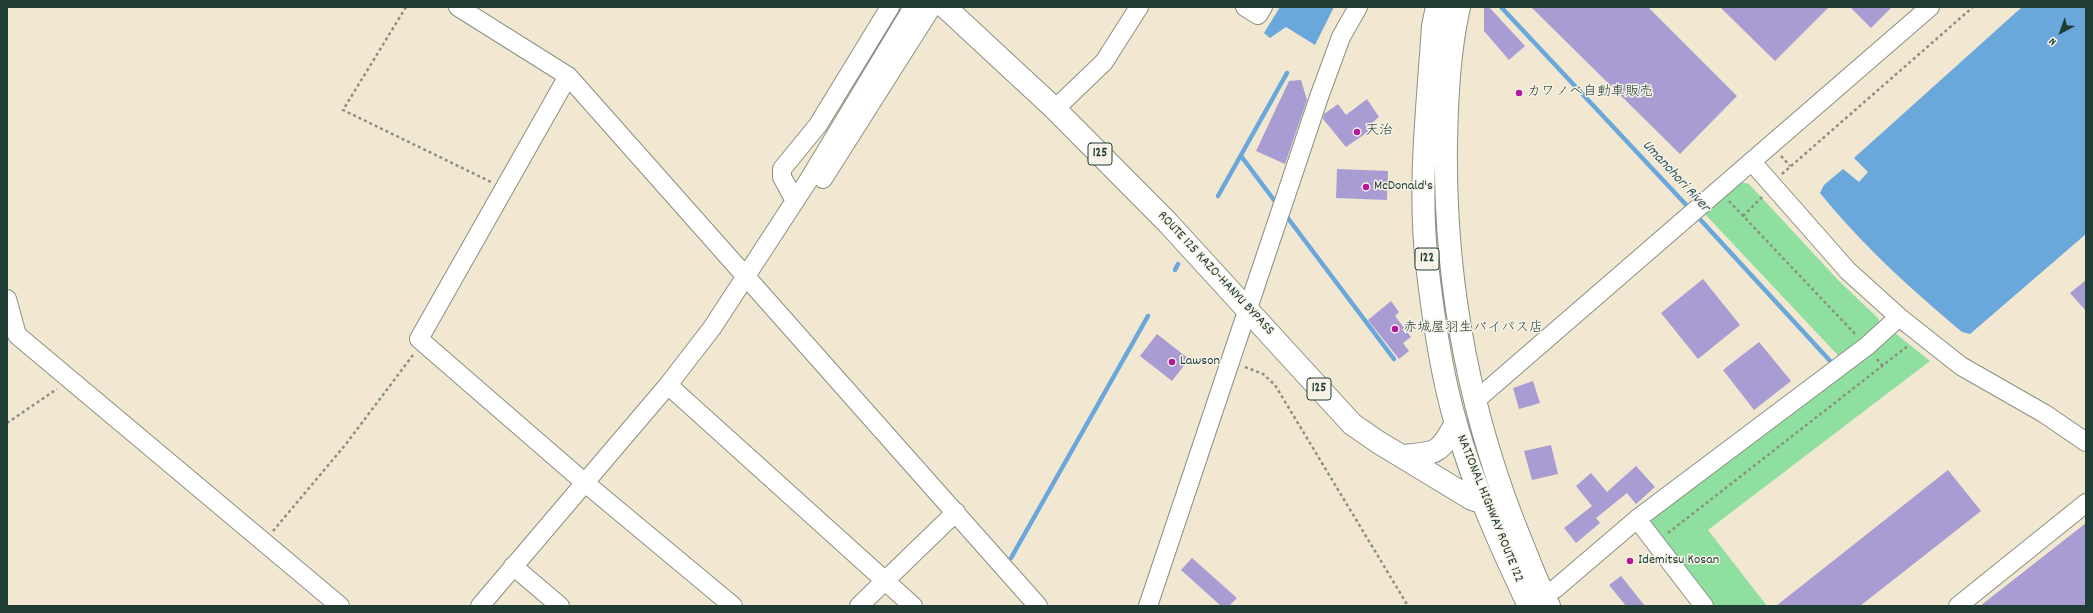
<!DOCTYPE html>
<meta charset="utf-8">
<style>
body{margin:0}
#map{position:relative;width:2093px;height:613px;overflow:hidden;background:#f2e7d0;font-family:Dekko,sans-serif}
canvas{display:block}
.frame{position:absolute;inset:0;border:8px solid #1f3d34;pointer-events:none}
.north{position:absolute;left:2041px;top:12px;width:40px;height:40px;-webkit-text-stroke:3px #f7f3e8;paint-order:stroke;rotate:221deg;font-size:11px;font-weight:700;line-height:16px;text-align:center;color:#1f3d34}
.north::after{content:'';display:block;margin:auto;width:14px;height:18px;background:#1f3d34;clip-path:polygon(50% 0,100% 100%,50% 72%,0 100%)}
</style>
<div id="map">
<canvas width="2093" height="613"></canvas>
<div class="frame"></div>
<div class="north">N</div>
</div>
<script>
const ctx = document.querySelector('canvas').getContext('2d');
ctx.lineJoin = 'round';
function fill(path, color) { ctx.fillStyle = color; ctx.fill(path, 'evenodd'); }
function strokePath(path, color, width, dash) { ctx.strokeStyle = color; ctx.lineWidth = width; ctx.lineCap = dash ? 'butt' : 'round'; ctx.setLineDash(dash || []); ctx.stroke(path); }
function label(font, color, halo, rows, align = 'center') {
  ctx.font = font + ' Dekko,"Klee One",sans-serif'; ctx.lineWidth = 3; ctx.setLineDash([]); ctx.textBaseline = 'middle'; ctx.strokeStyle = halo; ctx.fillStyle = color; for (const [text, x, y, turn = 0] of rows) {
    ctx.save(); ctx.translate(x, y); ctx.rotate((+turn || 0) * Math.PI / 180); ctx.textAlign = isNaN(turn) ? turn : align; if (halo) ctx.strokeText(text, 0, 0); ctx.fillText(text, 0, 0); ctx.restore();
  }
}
fill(new Path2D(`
 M 1740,182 L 1749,184 L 1839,281 L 1878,318 L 1880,324 L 1895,333 L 1930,361 L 1708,530 L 1767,606 L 1711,606 L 1646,523 L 1848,366 L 1703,212 Z`), '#8fe0a0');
fill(new Path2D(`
 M 1280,7 L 1334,7 L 1315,45 L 1286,27 L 1270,38 L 1264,33 Z
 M 2022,7 L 2086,7 L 2086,234 L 1970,334 L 1962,332 C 1910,288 1864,247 1820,193 L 1824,185 L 1843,169 L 1859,182 L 1868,172 L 1854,158 Z`), '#6aa7db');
strokePath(new Path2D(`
 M 1501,7 L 1691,210
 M 1241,156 L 1277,204
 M 1218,196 L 1287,73
 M 1284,213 L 1394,359
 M 1696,215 L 1832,363
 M 1175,270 L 1178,264
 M 1011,558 L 1148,316`), '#6aa7db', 4.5);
fill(new Path2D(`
 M 1484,7 L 1489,7 L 1525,46 L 1509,60 L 1484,31 Z
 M 1531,7 L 1648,7 L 1737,96 L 1680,154 Z
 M 1720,7 L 1829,7 L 1775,61 Z
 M 1850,7 L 1892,7 L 1871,28 Z
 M 1301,80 L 1307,100 L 1285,164 L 1256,151 L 1289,81 Z
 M 1367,99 L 1379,117 L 1372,123 L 1375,127 L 1346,147 L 1323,119 L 1324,114 L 1338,104 L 1346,115 Z
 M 1337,169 L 1388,171 L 1387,200 L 1336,198 Z
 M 1703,279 L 1740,325 L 1698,359 L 1661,313 Z
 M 2086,280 L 2086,311 L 2070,293 Z
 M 1391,301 L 1399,312 L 1395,316 L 1411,337 L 1403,343 L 1409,351 L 1399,359 L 1368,320 Z
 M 1157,334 L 1189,359 L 1172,381 L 1140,356 Z
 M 1759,342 L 1791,381 L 1754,410 L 1723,370 Z
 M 1533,381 L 1540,403 L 1519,409 L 1513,388 Z
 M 1551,445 L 1558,474 L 1532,480 L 1524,451 Z
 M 1636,466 L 1655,487 L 1636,504 L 1627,493 L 1596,518 L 1600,523 L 1576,543 L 1564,528 L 1592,506 L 1576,486 L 1591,473 L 1607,492 Z
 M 1948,470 L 1981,511 L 1860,606 L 1776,606 Z
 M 2086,523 L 2086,606 L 1980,606 Z
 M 1192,558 L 1237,598 L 1229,606 L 1221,606 L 1181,570 Z
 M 1621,576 L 1645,606 L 1626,606 L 1609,585 Z`), '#a89cd2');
const minor = new Path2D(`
 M 458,7 L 568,76 L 1038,606
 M 1245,7 L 1258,15 L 1263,7
 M 568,76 L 419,339 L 584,482 L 733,606
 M 1055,109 L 1104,62 L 1139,7
 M 1752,162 L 1848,271 L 1899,317 L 1961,366 L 2045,414 L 2086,442
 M 823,179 L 932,7
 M 795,201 L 782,177 L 782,169 L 818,125 L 890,7
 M 7,299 L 17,335 L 340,606
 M 668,385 L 913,606
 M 1475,401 L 1930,7
 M 1637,519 L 1704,606
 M 513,566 L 560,606
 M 1542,593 L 1555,589 L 1637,519 L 1867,346 L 1899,317
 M 480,606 L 668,385 L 712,328 L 808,181 L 912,9
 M 859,606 L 956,512
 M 1148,606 L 1319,97 L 1341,37 L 1358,7
 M 1958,606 L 2086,503`);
const highway = new Path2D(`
 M 945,7 L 1055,109 L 1168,223 L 1352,424 L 1378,442 L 1472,499 L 1491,505 L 1506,504
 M 1437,7 L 1433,26 C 1428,105 1418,185 1427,264 C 1433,317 1441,373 1456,424 C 1474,487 1501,547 1529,606
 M 1459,7 C 1449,51 1447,97 1446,142 C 1444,279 1469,414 1521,541 C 1530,563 1538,585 1549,606
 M 1402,456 C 1436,453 1439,455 1456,423`);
strokePath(minor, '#889282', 20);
strokePath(highway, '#889282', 24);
strokePath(new Path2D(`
 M 406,7 L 343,110 L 491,182
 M 1781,156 L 1790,166
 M 1782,174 L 1973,7
 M 1729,201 L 1856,335
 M 1743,216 L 1762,197
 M 1877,359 L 1883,366
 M 1245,367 L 1263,374 L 1275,385 L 1408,606
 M 7,423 L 57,389
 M 273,531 L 346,444 L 413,355
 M 1668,533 L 1909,345`), '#889282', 2.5, [3, 3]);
strokePath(minor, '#fff', 18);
strokePath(highway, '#fff', 22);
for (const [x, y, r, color] of [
 [1519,93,4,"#b5179e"],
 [1357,132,4,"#b5179e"],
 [1366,187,4,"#b5179e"],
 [1395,329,4,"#b5179e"],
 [1172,362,4,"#b5179e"],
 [1630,561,4,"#b5179e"]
]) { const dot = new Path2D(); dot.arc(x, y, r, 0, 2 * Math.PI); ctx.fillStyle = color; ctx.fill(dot); strokePath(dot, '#f7f3e8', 1.5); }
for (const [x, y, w] of [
 [1100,154,24],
 [1427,259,24],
 [1319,389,24]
]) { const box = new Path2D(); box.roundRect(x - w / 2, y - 11, w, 22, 3); ctx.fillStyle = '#f7f3e8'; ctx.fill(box); strokePath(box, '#1f3d34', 1); }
label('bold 13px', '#1f3d34', null, [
 ["125",1100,154],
 ["122",1427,259],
 ["125",1319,389]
]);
label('14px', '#1f3d34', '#f7f3e8', [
 ["カワノベ自動車販売",1527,93],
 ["天治",1365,132],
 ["McDonald's",1374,187],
 ["赤城屋羽生バイパス店",1403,329],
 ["Lawson",1180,362],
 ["Idemitsu Kosan",1638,561]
], 'left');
label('14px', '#1f3d34', '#f7f3e8', [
 ["ROUTE 125 KAZO-HANYU BYPASS",1215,274,47],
 ["NATIONAL HIGHWAY ROUTE 122",1489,509,68]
]);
label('italic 15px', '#32585e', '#f7f3e8', [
 ["Umanohori River",1675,177,47]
]);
</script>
